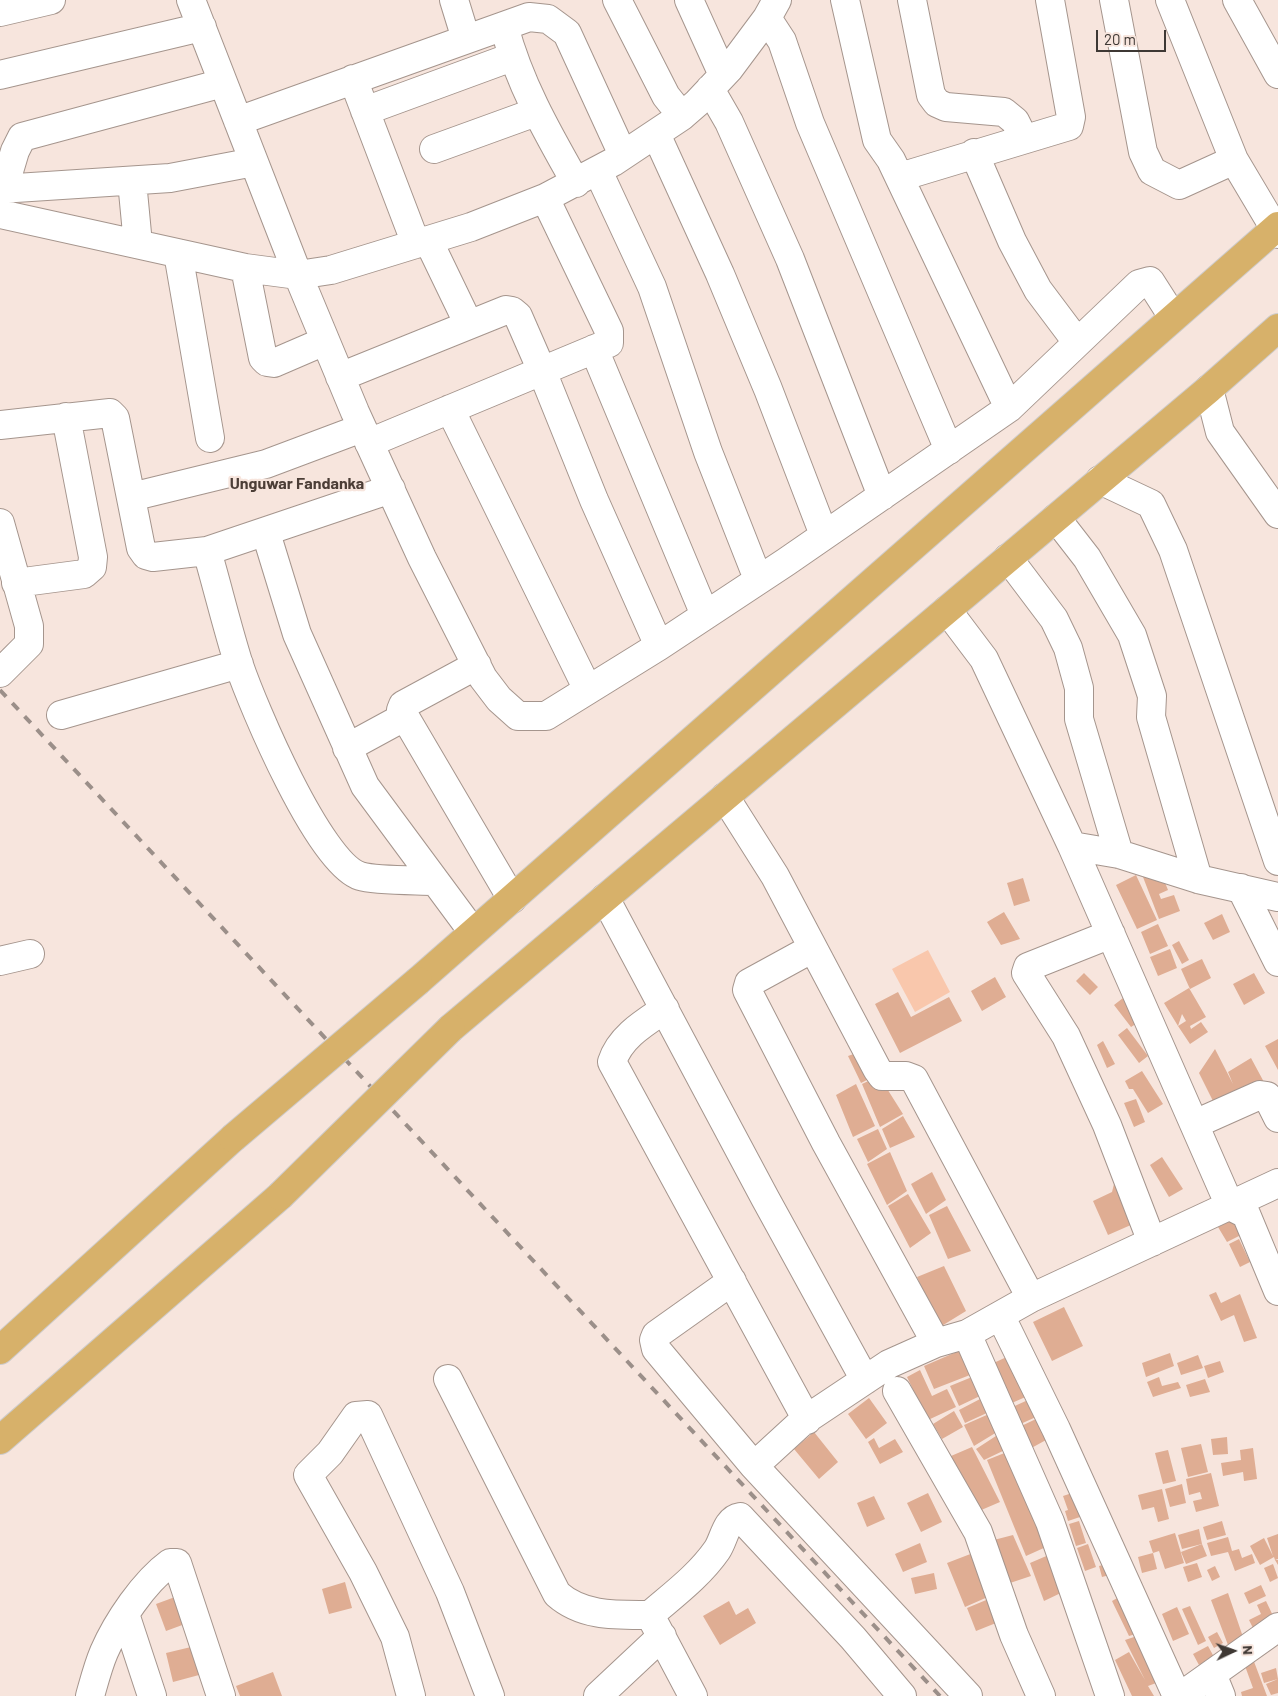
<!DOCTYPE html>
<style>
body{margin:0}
#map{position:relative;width:1278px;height:1696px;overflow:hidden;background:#f7e5dd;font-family:Barlow,sans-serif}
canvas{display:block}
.north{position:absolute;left:1208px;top:1626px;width:50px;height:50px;-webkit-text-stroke:4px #f7e5dd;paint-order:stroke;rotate:87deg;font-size:14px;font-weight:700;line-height:20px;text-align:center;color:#3e3834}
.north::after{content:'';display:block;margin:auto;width:18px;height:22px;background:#3e3834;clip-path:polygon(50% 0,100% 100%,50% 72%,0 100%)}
.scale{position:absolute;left:1096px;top:30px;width:70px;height:22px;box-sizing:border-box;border:2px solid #3e3834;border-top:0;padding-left:6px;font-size:15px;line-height:18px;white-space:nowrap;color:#3e3834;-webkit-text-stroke:4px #f7e5dd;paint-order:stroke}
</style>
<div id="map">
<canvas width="1278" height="1696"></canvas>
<div class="north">N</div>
<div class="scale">20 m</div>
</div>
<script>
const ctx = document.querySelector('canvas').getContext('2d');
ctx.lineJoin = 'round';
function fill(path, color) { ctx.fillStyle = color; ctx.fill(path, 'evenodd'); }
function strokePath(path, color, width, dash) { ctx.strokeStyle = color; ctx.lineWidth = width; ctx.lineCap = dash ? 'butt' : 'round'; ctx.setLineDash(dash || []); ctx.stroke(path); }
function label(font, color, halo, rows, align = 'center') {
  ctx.font = font + ' Barlow,sans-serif'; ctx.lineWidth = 4.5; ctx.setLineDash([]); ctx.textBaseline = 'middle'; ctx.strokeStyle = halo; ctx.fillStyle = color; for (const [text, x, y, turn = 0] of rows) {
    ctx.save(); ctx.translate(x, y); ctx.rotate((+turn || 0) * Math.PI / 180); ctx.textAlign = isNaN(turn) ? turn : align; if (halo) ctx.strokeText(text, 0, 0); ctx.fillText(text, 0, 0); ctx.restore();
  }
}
fill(new Path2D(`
 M 928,950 L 950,992 L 915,1012 L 892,969 Z`), '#f9c7ac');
fill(new Path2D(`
 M 1160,870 L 1168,890 L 1159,894 L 1161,899 L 1174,895 L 1180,911 L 1159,919 L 1143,877 Z
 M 1136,875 L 1157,920 L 1137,929 L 1116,885 Z
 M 1023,878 L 1030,901 L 1014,906 L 1007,883 Z
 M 1004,912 L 1020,939 L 1001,945 L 987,922 Z
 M 1222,914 L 1230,932 L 1213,940 L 1204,923 Z
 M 1158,924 L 1168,946 L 1150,954 L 1141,932 Z
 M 1179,941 L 1189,960 L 1182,964 L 1172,945 Z
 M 1170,949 L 1177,968 L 1158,976 L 1150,957 Z
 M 1202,959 L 1211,978 L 1190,989 L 1181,969 Z
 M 1084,973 L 1098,987 L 1090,995 L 1076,981 Z
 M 1254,973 L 1265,993 L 1244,1005 L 1233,984 Z
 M 995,977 L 1006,997 L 982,1011 L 971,991 Z
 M 1189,988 L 1206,1017 L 1190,1026 L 1191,1029 L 1201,1022 L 1208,1032 L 1190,1044 L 1178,1026 L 1186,1021 L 1182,1014 L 1178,1026 L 1164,1003 Z
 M 1132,991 L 1142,1020 L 1131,1027 L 1114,1005 Z
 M 898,992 L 911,1017 L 949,997 L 962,1021 L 900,1053 L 875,1004 Z
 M 1127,1028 L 1148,1056 L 1139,1063 L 1118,1035 Z
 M 1278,1039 L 1278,1070 L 1265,1046 Z
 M 1103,1041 L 1115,1064 L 1107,1068 L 1097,1045 Z
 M 1215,1049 L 1233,1084 L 1228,1072 L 1251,1058 L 1265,1084 L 1216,1107 L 1199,1073 Z
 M 865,1050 L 879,1074 L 861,1083 L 848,1056 Z
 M 1142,1071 L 1163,1104 L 1148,1113 L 1133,1089 L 1129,1089 L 1125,1081 Z
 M 879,1076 L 903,1114 L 880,1127 L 862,1084 Z
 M 856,1084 L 875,1126 L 853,1137 L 836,1095 Z
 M 1136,1099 L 1145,1122 L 1134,1127 L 1124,1103 Z
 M 903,1116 L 915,1137 L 890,1148 L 882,1129 Z
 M 878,1129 L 887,1149 L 868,1162 L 857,1139 Z
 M 890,1152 L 907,1191 L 887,1205 L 867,1164 Z
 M 1162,1157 L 1183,1189 L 1169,1197 L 1150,1165 Z
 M 932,1172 L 946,1200 L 926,1214 L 911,1184 Z
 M 1115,1180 L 1140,1221 L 1108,1235 L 1093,1201 L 1112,1192 Z
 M 908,1194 L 931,1233 L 910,1248 L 888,1206 Z
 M 947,1206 L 971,1251 L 948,1259 L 929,1215 Z
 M 1232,1220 L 1241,1235 L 1227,1242 L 1218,1227 Z
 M 1239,1239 L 1250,1262 L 1240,1267 L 1229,1244 Z
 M 944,1266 L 966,1311 L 940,1327 L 917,1277 Z
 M 1216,1292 L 1221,1303 L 1240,1294 L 1257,1338 L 1244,1342 L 1234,1315 L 1221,1321 L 1209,1295 Z
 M 1064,1307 L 1083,1346 L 1052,1361 L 1033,1322 Z
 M 961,1350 L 970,1375 L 934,1389 L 924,1366 Z
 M 1170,1353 L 1174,1366 L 1146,1377 L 1142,1363 Z
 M 1011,1355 L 1030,1395 L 1005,1406 L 987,1366 Z
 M 1198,1355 L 1203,1368 L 1181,1375 L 1177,1363 Z
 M 1220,1361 L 1224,1372 L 1208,1378 L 1204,1366 Z
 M 920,1370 L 932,1396 L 947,1389 L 956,1407 L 928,1420 L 907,1377 Z
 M 972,1377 L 980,1396 L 959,1406 L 950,1386 Z
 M 1159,1377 L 1162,1386 L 1178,1382 L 1181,1388 L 1153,1397 L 1147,1382 Z
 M 1205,1379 L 1210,1392 L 1190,1397 L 1186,1385 Z
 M 869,1398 L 887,1423 L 866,1439 L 848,1414 Z
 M 982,1398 L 989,1412 L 965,1423 L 959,1410 Z
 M 1028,1400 L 1036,1417 L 1016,1426 L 1008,1409 Z
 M 954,1411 L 963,1427 L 942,1439 L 933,1424 Z
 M 989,1414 L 997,1432 L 974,1446 L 964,1425 Z
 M 1036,1419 L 1046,1440 L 1026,1451 L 1015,1429 Z
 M 814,1432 L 838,1462 L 819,1479 L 794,1449 Z
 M 999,1434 L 1007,1449 L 984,1460 L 976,1449 Z
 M 1227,1437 L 1228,1454 L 1213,1455 L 1211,1439 Z
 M 874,1438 L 879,1448 L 895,1439 L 903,1452 L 880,1464 L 868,1442 Z
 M 1201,1444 L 1208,1472 L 1188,1477 L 1181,1448 Z
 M 972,1447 L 1000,1502 L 979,1511 L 951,1456 Z
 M 1253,1448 L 1257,1479 L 1244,1481 L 1243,1472 L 1223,1476 L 1221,1463 L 1241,1460 L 1240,1450 Z
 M 1168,1450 L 1176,1481 L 1163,1484 L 1155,1453 Z
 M 1007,1452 L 1046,1547 L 1026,1556 L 987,1460 Z
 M 1211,1473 L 1219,1506 L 1196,1512 L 1193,1501 L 1202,1499 L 1200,1492 L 1189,1495 L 1186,1479 Z
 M 1182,1484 L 1186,1503 L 1170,1507 L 1165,1489 Z
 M 1162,1489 L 1169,1519 L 1158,1522 L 1154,1507 L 1142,1510 L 1138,1495 Z
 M 928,1493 L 942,1522 L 921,1532 L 907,1503 Z
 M 1072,1493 L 1080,1517 L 1068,1521 L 1065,1511 L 1068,1510 L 1063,1496 Z
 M 874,1496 L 885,1519 L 867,1527 L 857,1503 Z
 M 1079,1521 L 1086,1543 L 1076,1546 L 1069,1524 Z
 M 1222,1521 L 1226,1535 L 1207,1540 L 1203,1527 Z
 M 1199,1529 L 1202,1544 L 1182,1549 L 1178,1535 Z
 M 1175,1533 L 1184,1563 L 1165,1569 L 1159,1551 L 1153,1553 L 1149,1541 Z
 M 1278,1534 L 1278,1559 L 1275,1560 L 1278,1560 L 1278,1565 L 1275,1560 L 1274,1557 L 1260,1565 L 1250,1546 L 1264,1538 L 1273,1556 L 1267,1538 Z
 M 1013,1535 L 1031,1576 L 1007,1584 L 990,1541 Z
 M 1228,1537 L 1232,1551 L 1239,1549 L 1242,1558 L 1252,1554 L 1255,1563 L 1235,1571 L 1228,1552 L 1211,1556 L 1207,1543 Z
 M 920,1543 L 927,1562 L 903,1572 L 895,1554 Z
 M 1088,1544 L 1096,1567 L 1085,1571 L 1077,1548 Z
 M 1202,1544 L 1207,1556 L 1186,1564 L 1181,1552 Z
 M 973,1553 L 990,1596 L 965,1607 L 947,1563 Z
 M 1153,1553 L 1157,1569 L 1142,1573 L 1138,1557 Z
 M 1051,1554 L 1065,1591 L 1044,1601 L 1030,1563 Z
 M 1114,1562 L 1117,1573 L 1102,1577 L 1099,1566 Z
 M 1197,1563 L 1202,1577 L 1188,1582 L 1183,1567 Z
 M 1273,1564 L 1278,1578 L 1270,1582 L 1264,1568 Z
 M 1215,1566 L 1220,1577 L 1212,1581 L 1207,1570 Z
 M 934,1573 L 937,1589 L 915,1594 L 911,1578 Z
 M 345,1582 L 352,1608 L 329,1614 L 322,1589 Z
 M 1261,1585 L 1266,1596 L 1249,1604 L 1244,1593 Z
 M 1128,1592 L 1146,1631 L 1129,1636 L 1112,1601 Z
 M 1228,1593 L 1243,1637 L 1228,1645 L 1211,1600 Z
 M 175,1597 L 185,1624 L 166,1631 L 156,1604 Z
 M 991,1598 L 1001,1621 L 976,1631 L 967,1608 Z
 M 729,1601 L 736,1615 L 748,1608 L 756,1623 L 720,1645 L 703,1616 Z
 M 1266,1601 L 1275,1620 L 1254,1630 L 1249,1620 L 1261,1614 L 1257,1605 Z
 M 1190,1606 L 1206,1641 L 1198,1645 L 1182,1609 Z
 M 1177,1607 L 1189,1634 L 1173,1641 L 1162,1614 Z
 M 1217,1632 L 1223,1643 L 1214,1648 L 1208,1637 Z
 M 1146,1633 L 1167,1679 L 1148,1686 L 1154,1696 L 1132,1696 L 1115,1660 L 1129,1652 L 1145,1680 L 1125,1640 Z
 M 1208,1646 L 1214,1657 L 1199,1665 L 1193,1654 Z
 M 191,1647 L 199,1675 L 173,1682 L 166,1653 Z
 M 1253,1659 L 1267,1696 L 1242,1696 L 1241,1692 L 1253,1688 L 1245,1666 Z
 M 1276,1668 L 1278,1679 L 1264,1683 L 1261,1673 Z
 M 273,1672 L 282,1696 L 240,1696 L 236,1686 Z
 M 1278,1679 L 1278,1693 L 1271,1695 L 1266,1684 Z`), '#dfad93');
const minor = new Path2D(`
 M 191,0 L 298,275 L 355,412 L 422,558 L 483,678 L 499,699 L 518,716 L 546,716 L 659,646 L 786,562 L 1009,408 L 1139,284 L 1150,281 L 1173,317
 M 454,0 L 466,39
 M 617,0 L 666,96 L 682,116
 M 689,0 L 723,75
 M 845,0 L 877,140 L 891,160 L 1009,408
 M 912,0 L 931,95 L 937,103 L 946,107 L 1004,112 L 1015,121 L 1024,139
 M 1114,0 L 1143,152 L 1152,171 L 1179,185 L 1234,160
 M 1170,0 L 1234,160 L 1278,234
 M 1237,0 L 1278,74
 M 0,12 L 51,0
 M 767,18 L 782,41 L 810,123 L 949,450
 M 504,26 C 519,83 547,132 576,183
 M 0,75 L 202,27
 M 353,79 L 416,244
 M 710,89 L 729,122 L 790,259 L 882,496
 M 365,111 L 512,57
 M 238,121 L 529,17 L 548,19 L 567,33 L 623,155
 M 656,134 L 720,274 L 768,389 L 824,535
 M 434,149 L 536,112
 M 974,153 L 1012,241 L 1038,290 L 1077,342
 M 598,171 L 652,287 L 708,452 L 758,579
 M 900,177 L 1069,126 L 1071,117 L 1050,0
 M 132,181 L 138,244
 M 4,188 L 15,151 L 22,137 L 223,83
 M 0,189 L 170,178 L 254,162
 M 0,214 L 245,268 L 298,275 L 331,270 L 471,227 L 545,198 L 613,162 L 682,116 L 697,103 L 729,69 L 767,18 L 777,0
 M 428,240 L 469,325
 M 178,253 L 210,438
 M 245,268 L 263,358 L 267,362 L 274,363 L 325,341
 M 594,349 L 705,615
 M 340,377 L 506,310 L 512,311 L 518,316 L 542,371 L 594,500 L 659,646
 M 1209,389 L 1220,432 L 1278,514
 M 450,409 L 588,690
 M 0,425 L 110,413 L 115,418 L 141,548 L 146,555 L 153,557 L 207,551 L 391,489
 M 369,443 L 609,343 L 609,331 L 545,198
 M 1100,480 L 1151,504 L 1173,550 L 1278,861
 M 131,497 L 266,464 L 362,428
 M 1056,518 L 1087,558 L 1132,635 L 1152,696 L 1151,717 L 1198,879
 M 0,523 L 29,626 L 29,644 L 0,673
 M 266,533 L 297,634 L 365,786 L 473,932
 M 207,551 C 218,589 227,627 239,665 C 253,706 319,863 360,876 C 376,881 416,880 435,881
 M 1008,558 L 1054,619 L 1068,648 L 1079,688 L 1079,719 L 1119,854
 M 16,583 L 84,574 L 92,567 L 93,557 L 66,417
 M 947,610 L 984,659 L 1072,846 L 1230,1206 L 1246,1214 L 1278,1291
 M 477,665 L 403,705 L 401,710 L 512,899
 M 61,715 L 239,664
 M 347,748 L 404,717
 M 725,797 L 775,876 L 877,1069 L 882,1076 L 906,1076 L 914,1079 L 1031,1298
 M 1072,846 L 1119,854 L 1198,879 L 1278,897
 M 1241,888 L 1278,962
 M 605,898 L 765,1198 L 865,1380
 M 1111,934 L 1028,967 L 1026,973 L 1066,1036 L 1107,1125 L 1152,1242
 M 813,948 L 749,983 L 747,990 L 826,1143 L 936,1343
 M 0,961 L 30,954
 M 665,1009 C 644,1023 620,1037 612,1062 L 807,1420
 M 1195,1124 L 1260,1095 L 1267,1096 L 1278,1118
 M 732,1281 L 656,1335 L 654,1340 L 656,1349 L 754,1466
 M 1001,1317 L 1056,1429 L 1177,1696
 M 967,1334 L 1050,1522 L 1110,1696
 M 448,1379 L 557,1594 C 583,1617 617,1615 650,1615 C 673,1595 699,1576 717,1550 C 724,1540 726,1519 740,1517 L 853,1638 L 902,1696
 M 897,1391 L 978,1532 L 1014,1635 L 1041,1696
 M 125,1614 L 152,1696
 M 650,1615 L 693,1696
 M 1212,1674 L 1221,1696
 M 90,1696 C 94,1682 98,1666 104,1652 C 117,1622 144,1582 170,1563 L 177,1563 L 221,1696
 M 411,1696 L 395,1637 L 363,1572 L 308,1475 L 330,1453 L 356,1416 L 368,1415 L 450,1592 L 490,1696
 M 598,1696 L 662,1636
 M 968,1696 L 754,1466 L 802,1422 L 889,1364 L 936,1343 L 967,1334 L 1031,1298 L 1278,1183
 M 1181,1696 L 1278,1627`);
const major = new Path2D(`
 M 418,981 L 1278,226
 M 451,1028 L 1209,389 L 1278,328
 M 0,1350 L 233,1138
 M 0,1440 L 280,1196`);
strokePath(minor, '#a5958d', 30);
strokePath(major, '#cdcbca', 30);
strokePath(minor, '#fff', 28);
strokePath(major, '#d7b16a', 28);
strokePath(new Path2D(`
 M 0,690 L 940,1696`), '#9b8f89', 4, [9, 9]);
const majorBridge = new Path2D(`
 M 233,1138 L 418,981
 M 280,1196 L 451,1028`);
strokePath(majorBridge, '#cdcbca', 30, []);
strokePath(majorBridge, '#d7b16a', 28);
label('bold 16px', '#4c3e37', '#f7e5dd', [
 ["Unguwar Fandanka",297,484]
]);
</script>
